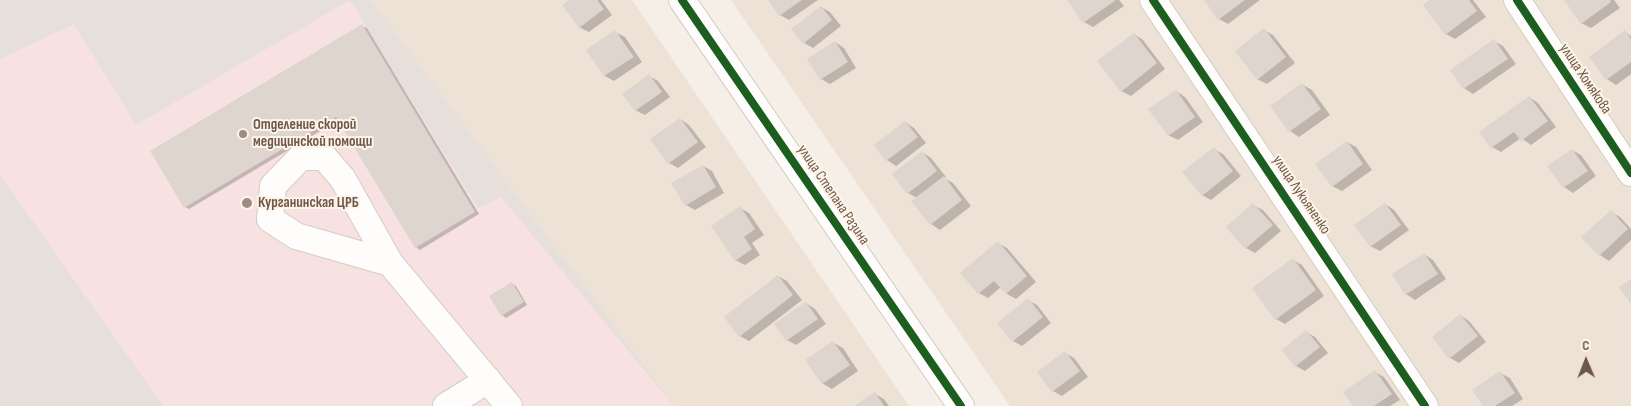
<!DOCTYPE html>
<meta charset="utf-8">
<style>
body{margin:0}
#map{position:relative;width:1631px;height:406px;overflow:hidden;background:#f5efe8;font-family:"Sofia Sans Condensed",sans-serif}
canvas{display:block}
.north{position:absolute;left:1561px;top:336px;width:50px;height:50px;-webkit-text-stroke:4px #fef5e9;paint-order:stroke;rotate:359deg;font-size:14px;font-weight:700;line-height:20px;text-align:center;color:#70574b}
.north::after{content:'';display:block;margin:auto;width:18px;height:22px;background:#70574b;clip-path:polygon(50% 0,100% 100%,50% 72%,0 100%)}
</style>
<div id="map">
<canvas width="1631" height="406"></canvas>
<div class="north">С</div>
</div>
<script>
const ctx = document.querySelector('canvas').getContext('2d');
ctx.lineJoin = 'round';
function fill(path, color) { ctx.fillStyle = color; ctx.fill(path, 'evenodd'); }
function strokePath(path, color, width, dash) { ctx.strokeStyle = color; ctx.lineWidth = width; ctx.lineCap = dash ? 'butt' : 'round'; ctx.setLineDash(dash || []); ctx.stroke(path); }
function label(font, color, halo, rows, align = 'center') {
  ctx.font = font + ' "Sofia Sans Condensed",sans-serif'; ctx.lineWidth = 4; ctx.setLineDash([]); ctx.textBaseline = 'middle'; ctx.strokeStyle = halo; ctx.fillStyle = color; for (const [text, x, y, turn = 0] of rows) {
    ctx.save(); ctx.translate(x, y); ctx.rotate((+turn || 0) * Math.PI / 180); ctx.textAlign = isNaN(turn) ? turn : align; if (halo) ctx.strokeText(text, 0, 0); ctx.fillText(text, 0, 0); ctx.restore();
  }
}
fill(new Path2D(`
 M 371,0 L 632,0 L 909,406 L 675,406 Z
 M 731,0 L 1631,0 L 1631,406 L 1010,406 Z`), '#eee2d6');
fill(new Path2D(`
 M 0,0 L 371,0 L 675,406 L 0,406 Z`), '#e7dfd9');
fill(new Path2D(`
 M 350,0 L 478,208 L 501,197 L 674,406 L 163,406 L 0,175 L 0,59 L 74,24 L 136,125 Z`), '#f7e2e1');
fill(new Path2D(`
 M 571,0 L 601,0 L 612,15 L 589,32 L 579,27 Z
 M 770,0 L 818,0 L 789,20 L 780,15 Z
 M 1069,0 L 1119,0 L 1124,6 L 1093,27 L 1084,22 Z
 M 1205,0 L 1260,0 L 1228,24 L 1219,19 Z
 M 1432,0 L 1473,0 L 1486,17 L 1455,39 L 1446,34 Z
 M 1565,0 L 1614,0 L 1620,8 L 1591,28 L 1581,23 Z
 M 821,7 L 830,12 L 841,26 L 813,48 L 804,43 Z
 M 362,26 L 367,28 L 479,214 L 420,250 L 416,247 L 339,120 L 189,209 L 185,207 Z
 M 1264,30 L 1273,35 L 1295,63 L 1267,84 L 1257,79 Z
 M 615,32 L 625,37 L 642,62 L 614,81 L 605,76 L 588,50 Z
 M 1625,32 L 1631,36 L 1631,74 L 1616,85 L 1607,79 L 1591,57 Z
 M 1134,34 L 1143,40 L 1165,69 L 1131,96 L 1121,91 Z
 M 1494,41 L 1503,46 L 1516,64 L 1473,94 L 1464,88 L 1452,70 Z
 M 835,42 L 844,48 L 856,68 L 830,84 L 821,79 Z
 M 649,76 L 658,81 L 670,97 L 645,115 L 635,110 Z
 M 1303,85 L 1312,90 L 1330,115 L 1299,137 L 1290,131 L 1272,107 Z
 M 1176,91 L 1185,97 L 1203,122 L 1178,140 L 1168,135 Z
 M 1529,97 L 1538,103 L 1556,127 L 1531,145 L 1521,138 L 1501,152 L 1492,147 Z
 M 680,119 L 689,125 L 706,147 L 678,168 L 669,163 Z
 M 905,122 L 914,128 L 926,143 L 896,166 L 887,160 L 876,145 Z
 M 1347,142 L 1356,147 L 1372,170 L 1342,191 L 1332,186 Z
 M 1214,149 L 1223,154 L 1241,176 L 1211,200 L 1202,195 Z
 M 1572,150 L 1581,155 L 1596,176 L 1573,193 L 1564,187 Z
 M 922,152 L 931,158 L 946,177 L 944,178 L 953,183 L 971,206 L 940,230 L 931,224 L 917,198 L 908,193 Z
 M 703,166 L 712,171 L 724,193 L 695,210 L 686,205 Z
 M 1385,204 L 1394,210 L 1409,230 L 1380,251 L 1370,246 Z
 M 1253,205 L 1263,210 L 1281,231 L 1255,253 L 1246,248 L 1228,227 Z
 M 740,208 L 749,213 L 764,235 L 752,243 L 760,255 L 745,265 L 735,260 Z
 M 1611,212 L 1620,217 L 1631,229 L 1631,240 L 1609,261 L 1600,255 L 1583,237 Z
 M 998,243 L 1007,248 L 1036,282 L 1016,299 L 1007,294 L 1001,287 L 988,298 L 979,293 Z
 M 1424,254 L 1433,260 L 1446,279 L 1415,300 L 1406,294 L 1393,275 Z
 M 1293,260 L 1302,265 L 1324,296 L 1285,324 L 1276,319 Z
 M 778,276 L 787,281 L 802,300 L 749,341 L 740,336 Z
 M 512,284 L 516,286 L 527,305 L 506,318 L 502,315 Z
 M 1028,300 L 1037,305 L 1051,323 L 1022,346 L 1013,341 Z
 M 806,303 L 815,309 L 826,324 L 796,345 L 787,340 Z
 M 1460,315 L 1469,321 L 1486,342 L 1459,363 L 1450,358 Z
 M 1306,332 L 1315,337 L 1328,353 L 1305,371 L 1296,366 Z
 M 834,343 L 843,348 L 858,371 L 832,389 L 822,383 Z
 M 1065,353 L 1074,358 L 1088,377 L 1062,396 L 1053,391 Z
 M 1375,372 L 1384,377 L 1400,400 L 1390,406 L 1354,406 Z
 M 1500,373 L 1510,378 L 1523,399 L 1512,406 L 1485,406 Z
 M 875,394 L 884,399 L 889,406 L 856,406 Z`), '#0003');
fill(new Path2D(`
 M 569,0 L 597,0 L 604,9 L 579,28 L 562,5 Z
 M 768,0 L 802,0 L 779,16 Z
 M 1067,0 L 1116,0 L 1083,23 Z
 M 1204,0 L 1245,0 L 1218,20 Z
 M 1430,0 L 1469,0 L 1477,11 L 1445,35 L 1423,5 Z
 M 1564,0 L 1610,0 L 1611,2 L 1581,24 Z
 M 821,6 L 832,20 L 803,44 L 791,29 Z
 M 362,24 L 475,212 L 415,248 L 336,117 L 184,208 L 150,151 Z
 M 1264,28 L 1286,57 L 1257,80 L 1235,51 Z
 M 615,30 L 634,57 L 604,76 L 586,50 Z
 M 1625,30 L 1631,39 L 1631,62 L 1606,80 L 1589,57 Z
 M 1134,33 L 1157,63 L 1121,92 L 1097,61 Z
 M 1494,39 L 1508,59 L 1463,89 L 1450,70 Z
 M 835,41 L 848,62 L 820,80 L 807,59 Z
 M 649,74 L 662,92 L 635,111 L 622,94 Z
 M 1302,83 L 1321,109 L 1289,132 L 1270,106 Z
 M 1176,90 L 1195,117 L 1168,136 L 1148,109 Z
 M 1529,96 L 1548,121 L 1521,141 L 1514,132 L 1491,148 L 1479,132 Z
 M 680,118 L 698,142 L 668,164 L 650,139 Z
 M 905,121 L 918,137 L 886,161 L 874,145 Z
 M 1347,141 L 1363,164 L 1332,187 L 1315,164 Z
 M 1214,147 L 1233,171 L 1202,196 L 1182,172 Z
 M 1572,149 L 1588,171 L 1563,188 L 1547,166 Z
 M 922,151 L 937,171 L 907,194 L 892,174 Z
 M 703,165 L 716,187 L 685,206 L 671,183 Z
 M 944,176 L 962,200 L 930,225 L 911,201 Z
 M 1253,203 L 1273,225 L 1245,249 L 1226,227 Z
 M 1385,203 L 1401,225 L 1370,247 L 1354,225 Z
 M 740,206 L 755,229 L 744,237 L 752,249 L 735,261 L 711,226 Z
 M 1611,210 L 1628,229 L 1599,256 L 1581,237 Z
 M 998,241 L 1027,276 L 1006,294 L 994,281 L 978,294 L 960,273 Z
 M 1424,253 L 1438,274 L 1405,295 L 1392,274 Z
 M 1293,258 L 1316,290 L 1275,320 L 1252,288 Z
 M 778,275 L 793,295 L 739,337 L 724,317 Z
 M 1631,279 L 1631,304 L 1619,287 Z
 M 512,282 L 524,302 L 501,316 L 489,296 Z
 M 1028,298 L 1043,317 L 1012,342 L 997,323 Z
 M 806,302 L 818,319 L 786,341 L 774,324 Z
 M 1460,314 L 1478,336 L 1449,359 L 1432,337 Z
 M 1306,330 L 1320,347 L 1295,367 L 1282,350 Z
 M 833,341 L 850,365 L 822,384 L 805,360 Z
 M 1065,351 L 1080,371 L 1052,392 L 1037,372 Z
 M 1375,370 L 1392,394 L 1374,406 L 1353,406 L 1343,392 Z
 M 1500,371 L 1515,393 L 1495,406 L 1483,406 L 1472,390 Z
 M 875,392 L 884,406 L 854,406 Z`), '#ded5ce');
const minor = new Path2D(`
 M 682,0 L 961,406
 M 1153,0 L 1425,406
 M 1517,0 L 1631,173
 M 390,263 L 296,236 L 270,219 L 273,186 L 301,157 L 324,157 L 343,179 L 390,263 L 509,406
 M 446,406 L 488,380`);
strokePath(minor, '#d4ccc6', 28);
strokePath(minor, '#fefdfc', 26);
strokePath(new Path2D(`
 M 682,0 L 961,406
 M 1153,0 L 1425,406
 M 1517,0 L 1631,173`), '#1b5e20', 8);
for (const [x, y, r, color] of [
 [243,134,5,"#9f8c82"],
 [247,203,6,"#9f8c82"]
]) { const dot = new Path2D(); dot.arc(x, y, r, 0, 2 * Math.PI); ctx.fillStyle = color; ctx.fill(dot); strokePath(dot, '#fef5e9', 2); }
label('15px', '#70574b', '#fef5e9', [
 ["улица Хомякова",1585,79,56],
 ["улица Степана Разина",833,195,56],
 ["улица Лукьяненко",1301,195,56]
]);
label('bold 15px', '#70574b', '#fef5e9', [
 ["Отделение скорой",253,125],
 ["медицинской помощи",253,142],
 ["Курганинская ЦРБ",258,203]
], 'left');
</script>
